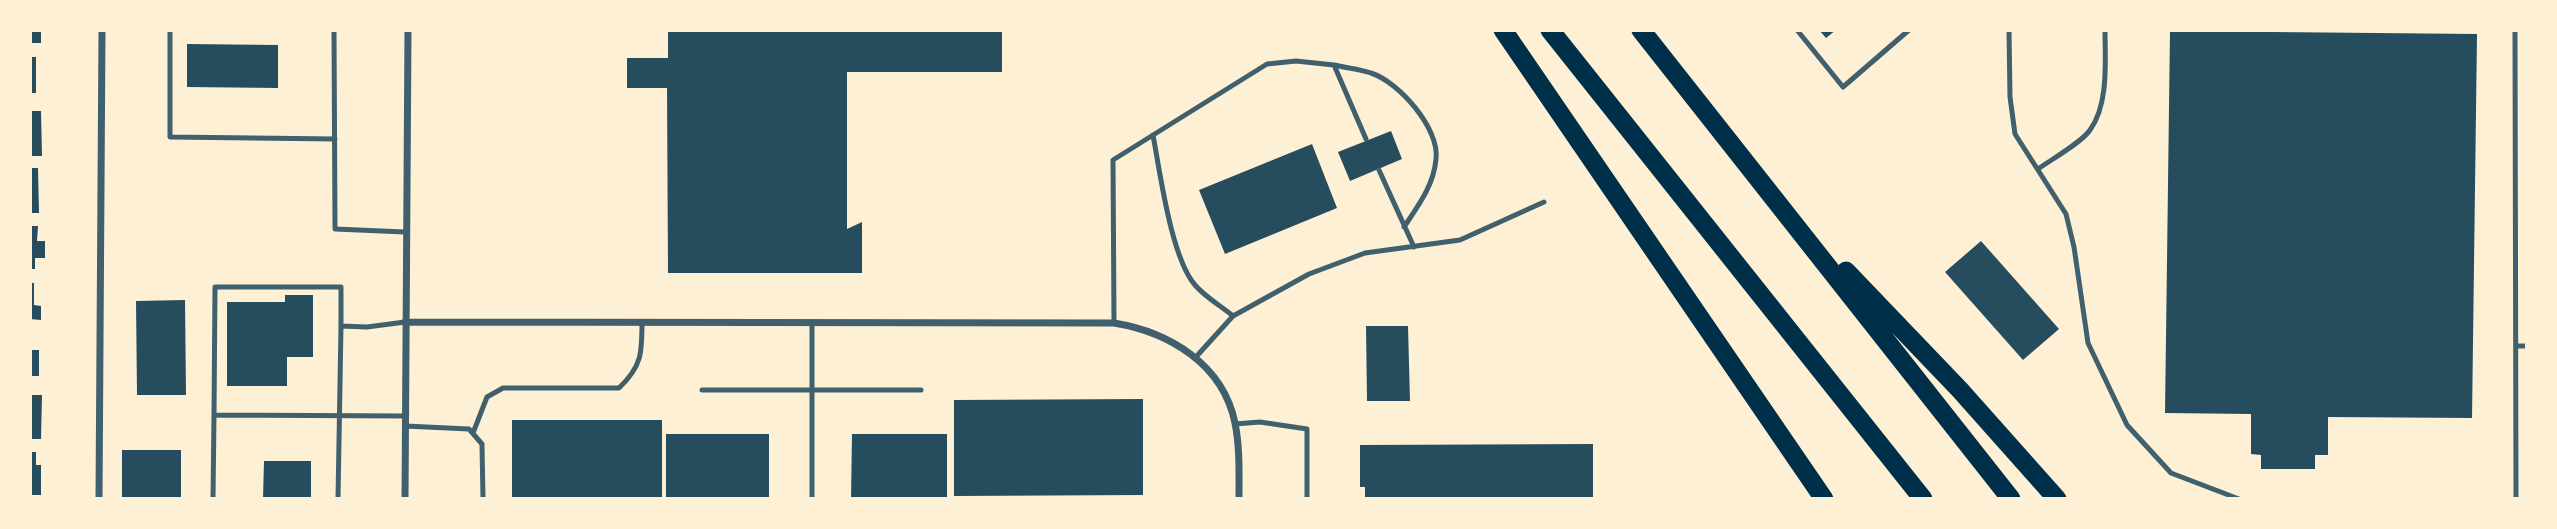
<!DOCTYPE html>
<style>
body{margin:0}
#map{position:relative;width:2557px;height:529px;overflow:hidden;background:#fdf0d5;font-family:Inter,sans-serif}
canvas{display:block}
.frame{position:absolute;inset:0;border:32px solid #fdf0d5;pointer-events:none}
</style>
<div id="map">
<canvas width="2557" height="529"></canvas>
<div class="frame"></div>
</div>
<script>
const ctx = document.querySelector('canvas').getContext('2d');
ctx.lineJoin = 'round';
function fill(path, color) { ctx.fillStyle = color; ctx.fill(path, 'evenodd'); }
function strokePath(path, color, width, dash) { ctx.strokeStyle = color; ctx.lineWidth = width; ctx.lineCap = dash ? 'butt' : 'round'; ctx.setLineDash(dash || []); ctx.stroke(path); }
fill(new Path2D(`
 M 30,30 L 41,30 L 41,43 L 30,43 Z
 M 668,30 L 1002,30 L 1002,72 L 847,72 L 847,229 L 862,222 L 862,273 L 668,273 L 667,88 L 627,88 L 627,58 L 668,58 Z
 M 1819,30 L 1836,30 L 1826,38 Z
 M 2170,31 L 2477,34 L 2472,418 L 2328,417 L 2328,455 L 2315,455 L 2315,469 L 2261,469 L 2261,455 L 2251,454 L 2251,414 L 2165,413 Z
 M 187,44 L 278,45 L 278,88 L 187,87 Z
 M 30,57 L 36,57 L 36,93 L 30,93 Z
 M 30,111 L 41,111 L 42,156 L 30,156 Z
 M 1391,131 L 1402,159 L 1350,181 L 1338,152 Z
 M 1312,144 L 1337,208 L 1225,254 L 1199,190 Z
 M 30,168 L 38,168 L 39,213 L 30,213 Z
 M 30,226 L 38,226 L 37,241 L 45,241 L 45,258 L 35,258 L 35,269 L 30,269 Z
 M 1981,241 L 2059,329 L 2023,360 L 1945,272 Z
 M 30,283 L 34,283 L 34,305 L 41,306 L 41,320 L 30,319 Z
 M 285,295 L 313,295 L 313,357 L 287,357 L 287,386 L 227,386 L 227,302 L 285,302 Z
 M 185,300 L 186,395 L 137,395 L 136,301 Z
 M 1366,326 L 1408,326 L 1410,401 L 1367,401 Z
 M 30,350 L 39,350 L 39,376 L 30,376 Z
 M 30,395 L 42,395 L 41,439 L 30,439 Z
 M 1143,399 L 1143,495 L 954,496 L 954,400 Z
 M 512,420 L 662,420 L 662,499 L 512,499 Z
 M 666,434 L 769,434 L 769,499 L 666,499 Z
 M 852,434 L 947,434 L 947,499 L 851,499 Z
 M 1593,444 L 1593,499 L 1365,499 L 1365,487 L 1360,487 L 1360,445 Z
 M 122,450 L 181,450 L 181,499 L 122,499 Z
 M 30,452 L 36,452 L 36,465 L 41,465 L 41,495 L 30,495 Z
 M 264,461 L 311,461 L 311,499 L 263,499 Z`), '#264d5e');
strokePath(new Path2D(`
 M 170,30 L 170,137 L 335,139
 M 334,30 L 335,229 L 405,232
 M 1797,30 L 1843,87 L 1909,30
 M 2009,30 L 2010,97 L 2015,134 L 2066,214 L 2074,247 L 2088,343 L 2127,425 L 2171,473 L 2239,499
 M 2515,30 L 2516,499
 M 1334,65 C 1346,68 1360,69 1371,73 C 1399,82 1440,129 1436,159 C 1434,185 1418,206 1404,227
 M 1153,135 C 1160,172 1171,257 1195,285 C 1205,297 1221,306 1233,316
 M 2038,169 C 2052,159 2081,143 2090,130 C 2109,104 2105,61 2105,30
 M 1379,170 L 1414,247
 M 1114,323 L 1113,160 L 1267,64 L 1296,61 L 1334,65 L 1366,139
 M 2516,346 L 2527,346
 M 1195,358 L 1233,316 L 1309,274 L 1365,253 L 1460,240 L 1544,202
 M 702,390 L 921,390
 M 214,415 L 215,287 L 341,287 L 341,326
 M 1235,424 L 1260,422 L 1307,429 L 1307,499
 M 405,426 L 469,429 L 482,444 L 483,499
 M 473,433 L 487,397 L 503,388 L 619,388 C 642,366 642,353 642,322
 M 213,499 L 214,415 L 405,416
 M 338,499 L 341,326 L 367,327 L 405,322
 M 812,499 L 812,323`), '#3f606c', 5);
strokePath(new Path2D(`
 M 405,322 L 1114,323 C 1169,332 1223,364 1235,423 C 1240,448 1239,474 1239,499
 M 99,499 L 102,30
 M 405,499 L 408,30`), '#3f606c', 7);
strokePath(new Path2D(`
 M 1503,30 L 1824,499
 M 1550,30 L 1923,499
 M 1641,30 L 2011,499
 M 1846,271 L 1960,390 L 2057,499`), '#003049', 19);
</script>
